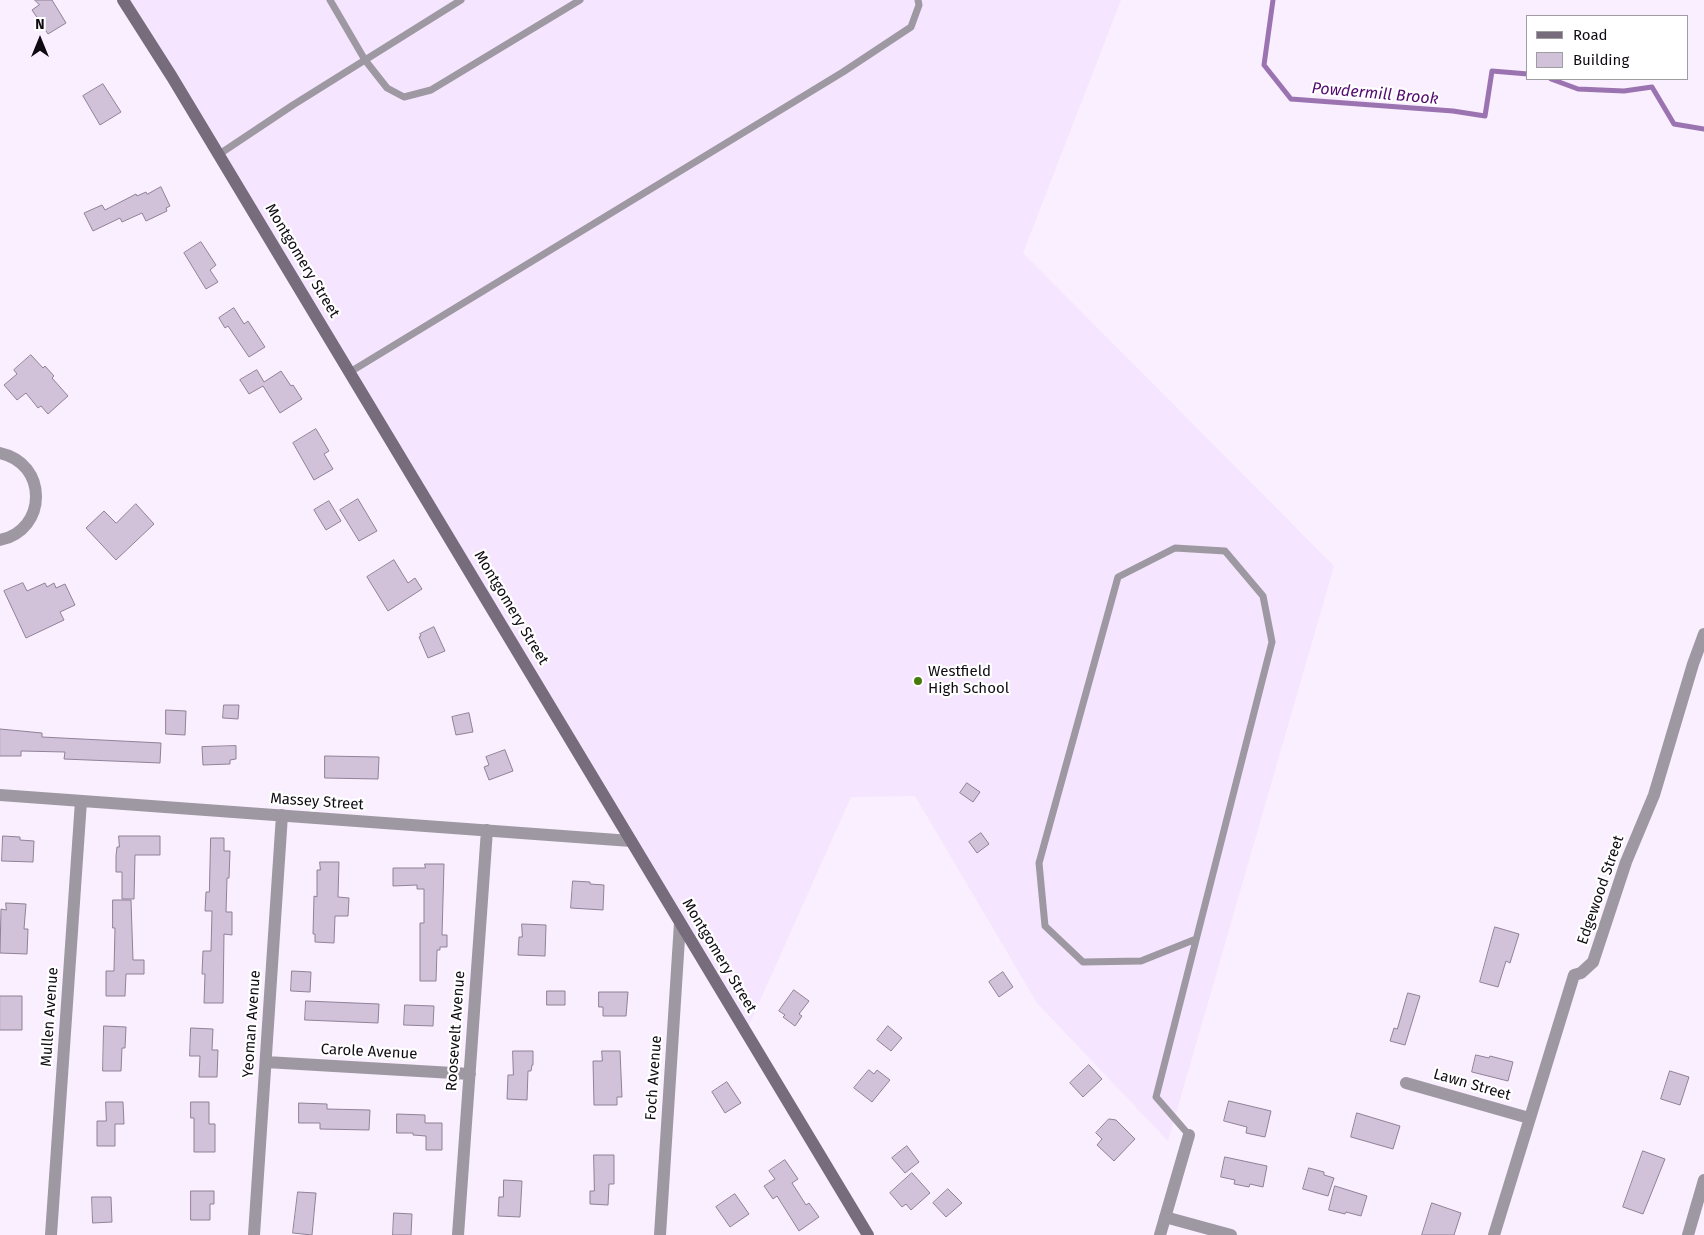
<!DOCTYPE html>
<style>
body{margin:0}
#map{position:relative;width:1704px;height:1235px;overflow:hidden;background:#f9effe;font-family:"Fira Sans",sans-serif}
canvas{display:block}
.legend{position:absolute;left:1526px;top:15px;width:162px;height:65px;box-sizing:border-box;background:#fff;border:1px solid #9f9da1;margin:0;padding:6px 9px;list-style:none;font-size:15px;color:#100b13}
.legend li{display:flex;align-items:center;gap:10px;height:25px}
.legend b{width:25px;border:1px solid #9f9da1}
.north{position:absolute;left:15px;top:15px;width:50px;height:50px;-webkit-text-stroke:4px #fff;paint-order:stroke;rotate:0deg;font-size:14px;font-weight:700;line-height:20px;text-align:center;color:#100b13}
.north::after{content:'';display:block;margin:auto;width:18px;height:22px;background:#100b13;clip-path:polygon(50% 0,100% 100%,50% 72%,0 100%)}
</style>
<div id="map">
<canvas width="1704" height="1235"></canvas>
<ul class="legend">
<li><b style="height:6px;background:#766c7b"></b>Road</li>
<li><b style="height:14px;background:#d1c1d9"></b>Building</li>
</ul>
<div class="north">N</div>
</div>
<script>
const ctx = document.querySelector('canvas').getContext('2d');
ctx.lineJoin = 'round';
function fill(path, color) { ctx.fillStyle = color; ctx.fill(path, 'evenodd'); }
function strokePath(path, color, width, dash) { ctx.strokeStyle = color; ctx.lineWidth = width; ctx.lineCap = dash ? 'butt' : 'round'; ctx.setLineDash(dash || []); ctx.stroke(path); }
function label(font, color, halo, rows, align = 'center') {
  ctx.font = font + ' "Fira Sans",sans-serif'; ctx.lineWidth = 4.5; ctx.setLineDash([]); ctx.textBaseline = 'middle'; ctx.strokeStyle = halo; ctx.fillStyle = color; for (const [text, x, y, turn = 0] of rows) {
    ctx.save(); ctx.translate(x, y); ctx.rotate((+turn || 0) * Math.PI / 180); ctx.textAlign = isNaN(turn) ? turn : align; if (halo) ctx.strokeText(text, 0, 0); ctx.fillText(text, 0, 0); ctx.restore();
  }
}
fill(new Path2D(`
 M 122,0 L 1121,0 L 1023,253 L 1334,566 L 1168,1141 L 1037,1003 L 915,796 L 851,797 L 746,1032 Z`), '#f5e5fe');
strokePath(new Path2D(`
 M 1273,0 L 1264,65 L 1291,99 L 1453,111 L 1485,116 L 1492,71 L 1528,74
 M 1551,79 L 1578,89 L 1624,91 L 1652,87 L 1674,124 L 1704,129`), '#9b73b0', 5);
const building = new Path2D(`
 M 35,0 L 52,0 L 66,23 L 48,34 L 32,10 L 39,5 Z
 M 103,84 L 121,112 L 100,125 L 83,96 Z
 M 161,187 L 170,206 L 166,208 L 167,211 L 146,221 L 142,213 L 122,222 L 120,218 L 93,231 L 84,213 L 102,205 L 105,210 L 136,194 L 137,196 L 146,192 L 147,194 Z
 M 201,242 L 216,265 L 210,270 L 218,282 L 206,289 L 184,253 Z
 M 234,308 L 244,324 L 248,321 L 265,347 L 249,357 L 228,326 L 225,328 L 219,318 Z
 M 31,355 L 43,368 L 45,366 L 54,376 L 52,378 L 68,396 L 48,414 L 41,406 L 38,408 L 26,393 L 17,400 L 4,385 L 17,374 L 14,370 Z
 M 257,370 L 264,382 L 281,371 L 291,386 L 293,385 L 302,399 L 280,413 L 263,386 L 249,394 L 240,380 Z
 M 316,429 L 329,451 L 324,454 L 333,469 L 314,480 L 293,443 Z
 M 358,499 L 377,531 L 359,541 L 340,510 Z
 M 329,501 L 341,521 L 326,530 L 314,510 Z
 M 136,504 L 154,524 L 116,560 L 86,528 L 104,511 L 116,523 Z
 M 394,560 L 408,583 L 415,578 L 422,589 L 388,611 L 367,577 Z
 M 23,583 L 27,591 L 45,583 L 47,587 L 54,583 L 56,588 L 65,584 L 75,605 L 60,612 L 64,620 L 26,638 L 4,591 Z
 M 434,627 L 445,651 L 428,658 L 419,637 L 421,636 L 420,634 Z
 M 224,705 L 239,705 L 238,719 L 223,718 Z
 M 166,710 L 186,711 L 185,735 L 166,734 Z
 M 469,713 L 473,732 L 456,735 L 452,717 Z
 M 0,729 L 42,733 L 42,737 L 161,743 L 160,763 L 64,759 L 65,752 L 21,751 L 21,756 L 0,756 Z
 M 236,746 L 236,759 L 230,760 L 230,764 L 203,765 L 202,747 Z
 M 505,750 L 513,771 L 489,780 L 484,767 L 489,765 L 486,757 Z
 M 325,756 L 379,757 L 378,779 L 325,778 Z
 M 967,783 L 980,792 L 973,802 L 960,793 Z
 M 981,833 L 989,844 L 977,853 L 969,842 Z
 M 3,836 L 20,837 L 20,840 L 34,841 L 33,862 L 2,861 Z
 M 119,836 L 160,836 L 160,855 L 135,855 L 134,899 L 122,899 L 122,872 L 116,872 L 116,856 L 117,847 L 119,847 Z
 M 211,838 L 224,838 L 224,851 L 230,851 L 229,878 L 227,878 L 226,912 L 232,912 L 232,935 L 224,934 L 223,1003 L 204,1003 L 205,974 L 202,974 L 203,951 L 211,951 L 212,911 L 205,911 L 206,892 L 209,892 Z
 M 320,862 L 339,862 L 338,897 L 349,898 L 348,916 L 335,916 L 334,943 L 315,942 L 315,934 L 313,934 L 314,896 L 317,897 L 317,870 L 320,870 Z
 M 425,864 L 444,864 L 442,935 L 447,935 L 447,947 L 440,947 L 440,950 L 437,950 L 436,981 L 420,981 L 420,923 L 424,923 L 424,889 L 417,889 L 417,885 L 393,886 L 393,868 L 425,868 Z
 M 573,881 L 590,882 L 590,884 L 604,885 L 603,910 L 571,908 Z
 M 113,900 L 131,900 L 133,960 L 144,960 L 144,974 L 126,974 L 125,996 L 106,996 L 106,971 L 114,971 L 115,928 L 113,928 Z
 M 6,903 L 26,904 L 24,929 L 28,929 L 27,954 L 0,953 L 1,909 L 6,910 Z
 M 522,924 L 546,925 L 545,956 L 518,955 L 519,937 L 522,937 Z
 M 1495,927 L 1519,934 L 1510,963 L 1506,961 L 1498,987 L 1480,982 Z
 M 292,971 L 311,972 L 310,992 L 291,991 Z
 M 1003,972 L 1013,987 L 999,997 L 989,982 Z
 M 794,990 L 809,1001 L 799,1014 L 802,1016 L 795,1026 L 783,1017 L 785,1015 L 779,1011 Z
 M 547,991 L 565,991 L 565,1005 L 547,1005 Z
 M 599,992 L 628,992 L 626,1016 L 603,1016 L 603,1007 L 599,1007 Z
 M 1408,993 L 1420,996 L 1405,1045 L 1390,1041 L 1394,1028 L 1397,1029 Z
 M 0,996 L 22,996 L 22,1030 L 0,1030 Z
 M 306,1001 L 379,1004 L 378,1023 L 305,1020 Z
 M 405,1005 L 434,1006 L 433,1026 L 404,1025 Z
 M 104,1026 L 126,1027 L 125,1048 L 122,1048 L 121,1071 L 103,1071 Z
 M 888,1026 L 902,1038 L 891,1051 L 877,1040 Z
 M 191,1028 L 213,1029 L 212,1050 L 218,1050 L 217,1077 L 199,1077 L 200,1056 L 190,1056 Z
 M 513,1051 L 533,1051 L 533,1065 L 532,1065 L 531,1071 L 528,1071 L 527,1100 L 507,1099 L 508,1075 L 513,1075 Z
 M 602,1051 L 620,1051 L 622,1097 L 617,1097 L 617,1105 L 594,1105 L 593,1061 L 602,1061 Z
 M 1476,1055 L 1489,1058 L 1490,1056 L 1513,1062 L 1508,1081 L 1472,1072 Z
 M 1089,1065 L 1102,1079 L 1083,1097 L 1070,1083 Z
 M 869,1070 L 874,1074 L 877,1070 L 890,1080 L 872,1102 L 854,1088 Z
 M 1670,1071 L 1689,1077 L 1680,1105 L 1661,1099 Z
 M 727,1082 L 741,1103 L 725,1113 L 712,1092 Z
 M 1229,1101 L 1271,1111 L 1265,1137 L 1246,1133 L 1247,1127 L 1224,1121 Z
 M 106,1102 L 123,1102 L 124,1124 L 115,1124 L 115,1146 L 97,1146 L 97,1121 L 106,1121 Z
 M 191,1102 L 209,1102 L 209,1124 L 215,1124 L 215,1152 L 194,1152 L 194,1118 L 191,1118 Z
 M 299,1103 L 327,1104 L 327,1109 L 370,1110 L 369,1130 L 320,1129 L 320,1123 L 299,1123 Z
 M 1357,1113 L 1400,1126 L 1393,1149 L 1351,1137 Z
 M 397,1114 L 425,1115 L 425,1123 L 442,1123 L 442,1150 L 426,1150 L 426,1136 L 413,1135 L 413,1133 L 397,1133 Z
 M 1109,1119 L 1116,1120 L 1135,1139 L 1114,1161 L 1097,1145 L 1102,1139 L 1096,1133 Z
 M 907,1146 L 919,1162 L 905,1173 L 892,1158 Z
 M 1643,1151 L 1665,1159 L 1643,1214 L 1623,1207 Z
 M 594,1155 L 614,1155 L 614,1184 L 609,1184 L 608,1205 L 590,1204 L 590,1191 L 594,1191 Z
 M 1225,1157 L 1267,1166 L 1263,1187 L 1250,1184 L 1249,1187 L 1234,1184 L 1235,1180 L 1221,1177 Z
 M 785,1160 L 798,1179 L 792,1183 L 806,1205 L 809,1203 L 819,1217 L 799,1231 L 777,1196 L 773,1199 L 764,1186 L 775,1179 L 769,1171 Z
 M 1309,1168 L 1324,1172 L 1324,1175 L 1334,1178 L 1328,1196 L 1303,1189 Z
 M 912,1173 L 930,1193 L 911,1210 L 906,1204 L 902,1207 L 890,1193 Z
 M 504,1180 L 522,1181 L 520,1217 L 498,1216 L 499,1197 L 503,1197 Z
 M 1335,1186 L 1367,1196 L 1361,1216 L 1346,1212 L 1345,1214 L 1329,1210 Z
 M 948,1189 L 962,1203 L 946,1217 L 933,1203 Z
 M 191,1191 L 214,1191 L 214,1204 L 210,1204 L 210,1220 L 191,1220 Z
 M 298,1192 L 316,1193 L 312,1235 L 293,1233 Z
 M 735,1194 L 749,1214 L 730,1227 L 716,1207 Z
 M 92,1197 L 111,1197 L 112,1222 L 93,1223 Z
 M 1432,1203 L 1461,1213 L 1454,1235 L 1422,1235 Z
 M 394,1213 L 412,1214 L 411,1235 L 393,1235 Z`);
fill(building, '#d1c1d9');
strokePath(building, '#908198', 1);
strokePath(new Path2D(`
 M 330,0 L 365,60 L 387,88 L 404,97 L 431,90 L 580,0
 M 218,155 L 293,105 L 461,0
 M 350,372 L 843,72 L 911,27 L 919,5 L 918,0
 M 1189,1135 L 1156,1097 L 1272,642 L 1263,596 L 1225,551 L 1175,548 L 1118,577 L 1039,863 L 1045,926 L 1083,962 L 1141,961 L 1196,939`), '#9e98a2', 7);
strokePath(new Path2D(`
 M 0,453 C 48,463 48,530 0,540
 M 0,795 L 631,841
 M 266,1062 L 470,1074
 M 1406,1083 L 1529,1118
 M 1165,1217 L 1231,1235
 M 51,1235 L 81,801
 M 254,1235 L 282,815
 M 458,1235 L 487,830
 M 660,1235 L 680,923
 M 1160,1235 L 1189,1135
 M 1494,1235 L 1574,975 L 1581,973 L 1593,962 L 1626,862 L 1654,795 L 1693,664 L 1704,634
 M 1688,1235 L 1704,1180`), '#9e98a2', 12);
strokePath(new Path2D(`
 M 123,0 L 172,77 L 868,1235`), '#766c7b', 12);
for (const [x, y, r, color] of [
 [918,681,5,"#467b0c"]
]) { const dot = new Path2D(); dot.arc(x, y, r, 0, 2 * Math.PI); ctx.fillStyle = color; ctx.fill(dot); strokePath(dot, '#fff', 2); }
label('15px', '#100b13', '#fff', [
 ["Montgomery Street",302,261,59],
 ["Montgomery Street",511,608,59],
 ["Massey Street",317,802,4],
 ["Edgewood Street",1601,890,-71],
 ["Montgomery Street",719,956,59],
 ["Mullen Avenue",50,1017,-86],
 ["Yeoman Avenue",252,1024,-86],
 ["Roosevelt Avenue",456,1031,-86],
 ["Carole Avenue",369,1052,3],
 ["Foch Avenue",654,1078,-86],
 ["Lawn Street",1472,1085,16]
]);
label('15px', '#100b13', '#fff', [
 ["Westfield",928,672],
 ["High School",928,689]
], 'left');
label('italic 16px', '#530a6f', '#fff', [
 ["Powdermill Brook",1375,94,5]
]);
</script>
